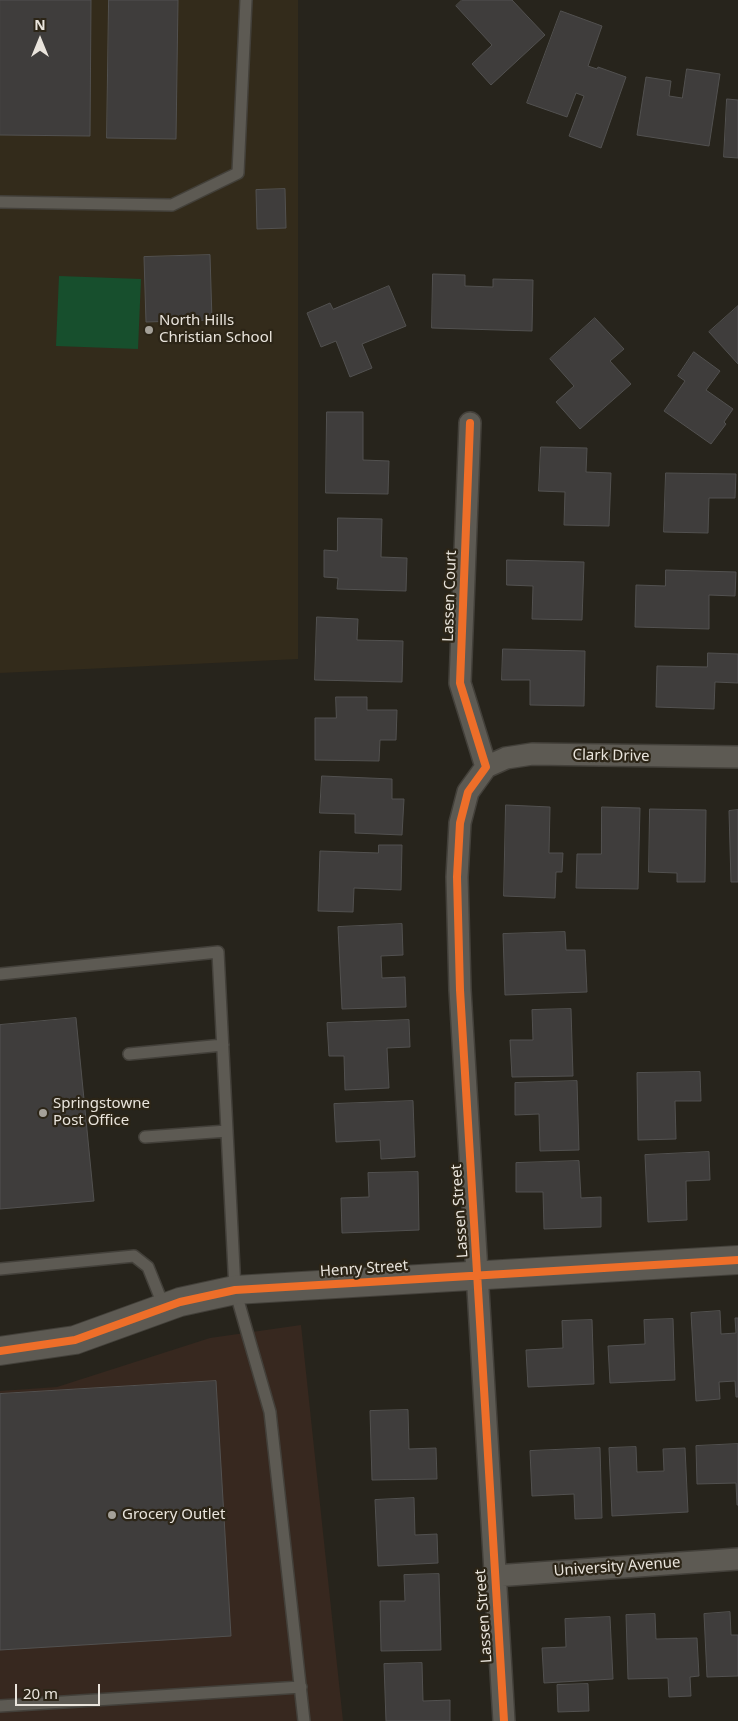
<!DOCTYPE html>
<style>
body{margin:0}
#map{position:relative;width:738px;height:1721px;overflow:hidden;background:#27241c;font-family:"Noto Sans",sans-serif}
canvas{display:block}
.north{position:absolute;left:15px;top:15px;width:50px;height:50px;-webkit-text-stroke:4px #2c2517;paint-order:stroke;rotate:0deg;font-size:14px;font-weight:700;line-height:20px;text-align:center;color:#e9e4dc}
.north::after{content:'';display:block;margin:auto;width:18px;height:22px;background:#e9e4dc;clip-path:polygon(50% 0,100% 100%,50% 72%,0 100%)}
.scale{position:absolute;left:15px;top:1684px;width:85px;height:22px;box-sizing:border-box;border:2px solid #e9e4dc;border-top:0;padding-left:6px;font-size:15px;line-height:18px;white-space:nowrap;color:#e9e4dc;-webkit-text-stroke:4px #2c2517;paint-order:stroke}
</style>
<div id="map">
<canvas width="738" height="1721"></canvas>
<div class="north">N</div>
<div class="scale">20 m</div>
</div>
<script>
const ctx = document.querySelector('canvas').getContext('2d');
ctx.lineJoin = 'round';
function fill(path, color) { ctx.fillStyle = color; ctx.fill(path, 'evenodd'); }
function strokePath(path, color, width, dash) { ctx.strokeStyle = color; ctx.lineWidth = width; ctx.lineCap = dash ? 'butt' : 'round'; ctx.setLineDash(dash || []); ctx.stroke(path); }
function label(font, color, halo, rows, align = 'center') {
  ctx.font = font + ' "Noto Sans",sans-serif'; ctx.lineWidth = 4.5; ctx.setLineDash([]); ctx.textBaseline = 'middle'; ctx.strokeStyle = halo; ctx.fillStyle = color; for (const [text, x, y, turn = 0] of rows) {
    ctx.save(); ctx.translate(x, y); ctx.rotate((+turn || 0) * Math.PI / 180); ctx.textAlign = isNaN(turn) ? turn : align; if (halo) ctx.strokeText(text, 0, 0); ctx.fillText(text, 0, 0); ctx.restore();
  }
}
fill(new Path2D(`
 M 301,1325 L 343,1721 L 0,1721 L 0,1391 L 57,1387 L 210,1338 Z`), '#37281f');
fill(new Path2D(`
 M 0,0 L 298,0 L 298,659 L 0,673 Z`), '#332b1b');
fill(new Path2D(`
 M 59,276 L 141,279 L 138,349 L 56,346 Z`), '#174f2d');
const building = new Path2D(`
 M 0,0 L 91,0 L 90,136 L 0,135 Z
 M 109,0 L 178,0 L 176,139 L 107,138 Z
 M 462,0 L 512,0 L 545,35 L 491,85 L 472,64 L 492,45 L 456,6 Z
 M 561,11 L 602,26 L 588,66 L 597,69 L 598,67 L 626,77 L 601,148 L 569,136 L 584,96 L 576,93 L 567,117 L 527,103 Z
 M 687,69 L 720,74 L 709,146 L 637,135 L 646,77 L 671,81 L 669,96 L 682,98 Z
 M 727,99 L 738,100 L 738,158 L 724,157 Z
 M 285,189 L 286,228 L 257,229 L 256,190 Z
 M 210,255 L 212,320 L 146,322 L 144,257 Z
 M 433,274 L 465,275 L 465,286 L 493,287 L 493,279 L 533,280 L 532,331 L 432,328 Z
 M 389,286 L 406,326 L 362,344 L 372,368 L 350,377 L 336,341 L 321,347 L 307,313 L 330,303 L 333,309 Z
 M 738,306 L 738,364 L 709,332 Z
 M 595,318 L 624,349 L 610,361 L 631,384 L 580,429 L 556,402 L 574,386 L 550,359 Z
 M 694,352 L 720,371 L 706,390 L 733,409 L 724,422 L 726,424 L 711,444 L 664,411 L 685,381 L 678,376 Z
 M 327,412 L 363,412 L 363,460 L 389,461 L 388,494 L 326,493 Z
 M 541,447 L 587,448 L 586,472 L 611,473 L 609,526 L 564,525 L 565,492 L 539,491 Z
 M 666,473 L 736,474 L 735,498 L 709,498 L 708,533 L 664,532 Z
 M 338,518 L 382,519 L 381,557 L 407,558 L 406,591 L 337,589 L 338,578 L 324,577 L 324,550 L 337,551 Z
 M 507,560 L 584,562 L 582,620 L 532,619 L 533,586 L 507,585 Z
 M 666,570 L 736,572 L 735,596 L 709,595 L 709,629 L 635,627 L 636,585 L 665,586 Z
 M 317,617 L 358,619 L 357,640 L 403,641 L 402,682 L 315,680 Z
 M 503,649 L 585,651 L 584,706 L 530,705 L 530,680 L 502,680 Z
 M 708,653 L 738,654 L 738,683 L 715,682 L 714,709 L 656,707 L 657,666 L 707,667 Z
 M 336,697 L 367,697 L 367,710 L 397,710 L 396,740 L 380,740 L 379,761 L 315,760 L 315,718 L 336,718 Z
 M 322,776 L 392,779 L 392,799 L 404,799 L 402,835 L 355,833 L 355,814 L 320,813 Z
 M 506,805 L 550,807 L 549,853 L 563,853 L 562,872 L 556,872 L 555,898 L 504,896 Z
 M 602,807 L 640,808 L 638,889 L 576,888 L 577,854 L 601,854 Z
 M 650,809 L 706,810 L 705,882 L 677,882 L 677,873 L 649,872 Z
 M 738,810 L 738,882 L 731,882 L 729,811 Z
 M 379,845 L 402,845 L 401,890 L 354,888 L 353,912 L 318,911 L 320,851 L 378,853 Z
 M 402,924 L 403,955 L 381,956 L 382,978 L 405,977 L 406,1007 L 342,1009 L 338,927 Z
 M 565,932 L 566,950 L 585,950 L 587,992 L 505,995 L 503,934 Z
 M 571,1009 L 573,1076 L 512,1077 L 510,1040 L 533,1040 L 532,1010 Z
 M 76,1018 L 94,1201 L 0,1209 L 0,1025 Z
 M 409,1020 L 410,1047 L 387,1048 L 389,1088 L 345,1090 L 344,1056 L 329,1056 L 327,1023 Z
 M 700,1072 L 701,1101 L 675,1101 L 676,1139 L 638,1140 L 637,1073 Z
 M 577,1081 L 579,1150 L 540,1151 L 539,1114 L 515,1115 L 515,1083 Z
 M 413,1101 L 415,1157 L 381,1159 L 380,1140 L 336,1142 L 334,1104 Z
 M 709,1152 L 710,1180 L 686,1181 L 687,1220 L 648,1222 L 645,1155 Z
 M 579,1161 L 581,1198 L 601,1197 L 601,1227 L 544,1229 L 543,1192 L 516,1192 L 516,1163 Z
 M 418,1172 L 419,1230 L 342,1233 L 341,1198 L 369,1197 L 368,1173 Z
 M 720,1311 L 721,1334 L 736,1333 L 735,1318 L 738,1318 L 738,1397 L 736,1397 L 735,1381 L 719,1382 L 720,1399 L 696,1401 L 691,1313 Z
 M 673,1319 L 675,1380 L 610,1383 L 608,1346 L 645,1344 L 644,1320 Z
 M 592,1320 L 594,1384 L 528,1387 L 526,1350 L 563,1348 L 562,1321 Z
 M 216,1381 L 231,1636 L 0,1650 L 0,1394 Z
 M 408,1410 L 409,1449 L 436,1448 L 437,1479 L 372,1480 L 370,1411 Z
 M 738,1444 L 738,1505 L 737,1505 L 736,1483 L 697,1484 L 696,1446 Z
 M 636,1447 L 637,1472 L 664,1471 L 663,1449 L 685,1448 L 688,1512 L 612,1516 L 609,1448 Z
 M 600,1448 L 602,1518 L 575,1519 L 574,1494 L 532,1496 L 530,1451 Z
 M 414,1498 L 415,1535 L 437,1534 L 438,1563 L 378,1566 L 375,1500 Z
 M 439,1574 L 441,1650 L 381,1651 L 380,1601 L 405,1601 L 404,1575 Z
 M 730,1612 L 731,1635 L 738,1635 L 738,1676 L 707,1677 L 704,1614 Z
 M 655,1614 L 656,1639 L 697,1638 L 699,1676 L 690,1677 L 691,1696 L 669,1697 L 668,1678 L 628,1679 L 626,1615 Z
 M 610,1617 L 613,1679 L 544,1683 L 542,1648 L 566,1647 L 565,1619 Z
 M 422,1663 L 423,1701 L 450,1700 L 450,1721 L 386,1721 L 384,1664 Z
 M 588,1684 L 589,1711 L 558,1712 L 557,1685 Z`);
fill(building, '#3f3d3c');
strokePath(building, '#525150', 1);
const service = new Path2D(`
 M 0,202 L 172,205 L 238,173 L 246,0
 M 0,974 L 218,952 L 235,1290 L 270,1412 L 304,1721
 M 129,1054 L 223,1045
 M 145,1137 L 227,1131
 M 0,1269 L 134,1256 L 148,1267 L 164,1307
 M 0,1706 L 301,1687`);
const minor = new Path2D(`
 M 470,423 L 460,683 L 486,767
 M 486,767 L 468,792 L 460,823 L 457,877 L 460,990 L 504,1721
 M 486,767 L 506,758 L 532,754 L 738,757
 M 495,1576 L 738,1559`);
const tertiary = new Path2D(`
 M 0,1351 L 75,1340 L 180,1302 L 235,1290 L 738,1260`);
strokePath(service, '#43403a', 14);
strokePath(minor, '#43403a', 24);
strokePath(tertiary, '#43403a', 30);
strokePath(service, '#5d5a53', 11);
strokePath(minor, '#5d5a53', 21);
strokePath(tertiary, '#5d5a53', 28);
strokePath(new Path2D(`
 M 470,423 L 460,683 L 486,767 L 468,792 L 460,823 L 457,877 L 460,990 L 504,1721
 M 0,1351 L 75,1340 L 180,1302 L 235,1290 L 738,1260`), '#ee6e29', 8);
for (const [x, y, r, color] of [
 [149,330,5,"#a5a199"],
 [43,1113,5,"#a5a199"],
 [112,1515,5,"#a5a199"]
]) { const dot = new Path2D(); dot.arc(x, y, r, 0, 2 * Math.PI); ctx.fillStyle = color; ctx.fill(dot); strokePath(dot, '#2c2517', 2); }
label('15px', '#e9e4dc', '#2c2517', [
 ["North Hills",159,321],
 ["Christian School",159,338],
 ["Springstowne",53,1104],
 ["Post Office",53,1121],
 ["Grocery Outlet",122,1515]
], 'left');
label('15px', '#e9e4dc', '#2c2517', [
 ["Lassen Court",450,596,-88],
 ["Clark Drive",611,756,1],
 ["Lassen Street",460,1211,-94],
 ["Henry Street",364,1269,-4],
 ["University Avenue",617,1567,-4],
 ["Lassen Street",484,1616,-94]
]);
</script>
